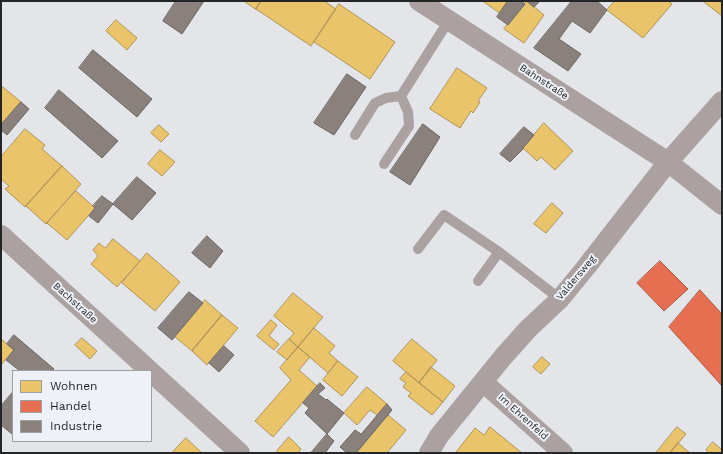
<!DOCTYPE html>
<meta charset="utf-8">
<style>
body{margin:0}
#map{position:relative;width:723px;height:454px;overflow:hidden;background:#e3e5e9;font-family:"Work Sans",sans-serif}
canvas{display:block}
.frame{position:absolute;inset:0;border:2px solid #242527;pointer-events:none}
.legend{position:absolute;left:12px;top:370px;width:140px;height:72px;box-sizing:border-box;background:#eef1f8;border:1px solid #9d9fa4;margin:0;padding:5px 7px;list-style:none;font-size:12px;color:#242527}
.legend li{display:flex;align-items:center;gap:8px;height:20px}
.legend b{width:20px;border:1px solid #9d9fa4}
</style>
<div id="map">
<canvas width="723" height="454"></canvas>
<div class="frame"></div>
<ul class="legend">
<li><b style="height:11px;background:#e9c46a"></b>Wohnen</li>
<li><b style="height:11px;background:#e76f51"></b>Handel</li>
<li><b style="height:11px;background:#8a817c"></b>Industrie</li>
</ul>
</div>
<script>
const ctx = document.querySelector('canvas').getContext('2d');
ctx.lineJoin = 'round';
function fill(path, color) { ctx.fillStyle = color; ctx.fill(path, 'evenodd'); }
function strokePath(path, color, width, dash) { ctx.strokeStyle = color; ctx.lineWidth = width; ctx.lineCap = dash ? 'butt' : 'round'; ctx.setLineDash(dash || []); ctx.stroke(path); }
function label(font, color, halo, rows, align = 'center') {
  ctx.font = font + ' "Work Sans",sans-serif'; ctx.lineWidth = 4; ctx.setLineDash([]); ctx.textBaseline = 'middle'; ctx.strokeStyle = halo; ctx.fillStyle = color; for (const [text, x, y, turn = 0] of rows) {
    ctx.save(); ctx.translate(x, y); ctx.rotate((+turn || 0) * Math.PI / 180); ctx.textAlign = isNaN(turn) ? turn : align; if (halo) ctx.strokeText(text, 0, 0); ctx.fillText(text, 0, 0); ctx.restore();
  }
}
const homes = new Path2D(`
 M 244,1 L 261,1 L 256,9 Z
 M 261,1 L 324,1 L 336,9 L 311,46 L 256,9 Z
 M 483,1 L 508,1 L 500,13 Z
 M 527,1 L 544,15 L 524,43 L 504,29 Z
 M 615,1 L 668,1 L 672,4 L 643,38 L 607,10 Z
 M 705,1 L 722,1 L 722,16 L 704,2 Z
 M 339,4 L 395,42 L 370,79 L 314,42 Z
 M 116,20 L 137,38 L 127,50 L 106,31 Z
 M 457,68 L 487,88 L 478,101 L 480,102 L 473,113 L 471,111 L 460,128 L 430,109 Z
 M 3,87 L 21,102 L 1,125 L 1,89 Z
 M 544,123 L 573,151 L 555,170 L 541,157 L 537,161 L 523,148 Z
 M 159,125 L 169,134 L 161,142 L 151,133 Z
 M 25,129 L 45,145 L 42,149 L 62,166 L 25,207 L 5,189 L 9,186 L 1,179 L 1,157 Z
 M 160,150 L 175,162 L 162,176 L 148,164 Z
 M 62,166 L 81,184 L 46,224 L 26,206 Z
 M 76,191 L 95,208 L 67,240 L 47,223 Z
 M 552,203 L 563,213 L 546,233 L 534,224 Z
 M 113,239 L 140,261 L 117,287 L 91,264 L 98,256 L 93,250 L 99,243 L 105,248 Z
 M 147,253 L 180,282 L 155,311 L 122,283 Z
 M 293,293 L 323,317 L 298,347 L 289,339 L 294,333 L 274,316 Z
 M 205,300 L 222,315 L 192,351 L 175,337 Z
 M 222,315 L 238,328 L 207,365 L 192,351 Z
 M 271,320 L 277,325 L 269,336 L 279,344 L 274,350 L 257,336 Z
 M 314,328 L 335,346 L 329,353 L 338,361 L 328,373 L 298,347 Z
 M 82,338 L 97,351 L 90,359 L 75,345 Z
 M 1,339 L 14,350 L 1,365 Z
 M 289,339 L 298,347 L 287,360 L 277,352 Z
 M 412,339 L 437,360 L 419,383 L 393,361 Z
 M 298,347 L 310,357 L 299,370 L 317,386 L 273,437 L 255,421 L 291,380 L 280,368 Z
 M 542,357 L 550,364 L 541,374 L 533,367 Z
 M 338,361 L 358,377 L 342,396 L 323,380 Z
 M 431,367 L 455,386 L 443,402 L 419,383 Z
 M 406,372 L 443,402 L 432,415 L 408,396 L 411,393 L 403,387 L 406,383 L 400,379 Z
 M 367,387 L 387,404 L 377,415 L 370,410 L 357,425 L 344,413 Z
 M 388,415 L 406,430 L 387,453 L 357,453 Z
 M 490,427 L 522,453 L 458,453 L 456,452 L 475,428 L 484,435 Z
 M 677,427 L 686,434 L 670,453 L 656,453 Z
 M 289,437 L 301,449 L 298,453 L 278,453 L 277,451 Z
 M 186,438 L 202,453 L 172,453 Z
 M 713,442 L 722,450 L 722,453 L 709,453 L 706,450 Z
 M 678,443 L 690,453 L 670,453 Z`);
fill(homes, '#e9c46a');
strokePath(homes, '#ae9456', 1);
const shops = new Path2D(`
 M 660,261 L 688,289 L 664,311 L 637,283 Z
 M 700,290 L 722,314 L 722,386 L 669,327 Z`);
fill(shops, '#e76f51');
strokePath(shops, '#ac5944', 1);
const industry = new Path2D(`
 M 176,1 L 204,1 L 182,34 L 163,21 Z
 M 508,1 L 521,1 L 525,4 L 508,25 L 497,17 Z
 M 527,1 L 540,1 L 534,7 Z
 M 572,1 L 597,1 L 607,10 L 590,33 L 572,21 L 559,39 L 581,54 L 568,71 L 534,48 Z
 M 93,50 L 152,99 L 137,117 L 79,68 Z
 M 347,74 L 366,87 L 334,135 L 314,123 Z
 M 59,90 L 118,141 L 102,158 L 45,108 Z
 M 21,102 L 29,109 L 7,135 L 1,130 L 1,125 Z
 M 423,124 L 440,137 L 410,185 L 390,172 Z
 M 524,127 L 534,135 L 523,148 L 524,148 L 510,162 L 500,154 Z
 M 137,177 L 156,193 L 132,220 L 113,204 Z
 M 102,196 L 113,204 L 98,223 L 89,216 L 95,208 L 93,206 Z
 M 207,236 L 223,251 L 210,268 L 192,253 Z
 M 189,292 L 203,303 L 172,340 L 158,328 Z
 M 14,335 L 54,369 L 52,371 L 20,371 L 6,360 L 14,350 L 7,344 Z
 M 224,346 L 234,355 L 219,372 L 209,363 Z
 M 320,383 L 325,388 L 318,394 L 326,400 L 327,399 L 344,413 L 327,434 L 305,413 L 309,408 L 303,403 Z
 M 13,392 L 13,433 L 12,434 L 1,425 L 1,406 Z
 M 387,404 L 392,410 L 356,453 L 347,453 L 340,447 L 355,430 L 361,434 Z
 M 327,434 L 334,441 L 325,453 L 311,453 Z`);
fill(industry, '#8a817c');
strokePath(industry, '#6b6562', 1);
strokePath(new Path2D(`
 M 355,135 L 375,103 L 386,98 L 401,96 L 449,20
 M 384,164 L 409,126 L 408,112 L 401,96
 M 418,249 L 444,215 L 499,252 L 560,299
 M 478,281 L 499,252`), '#aba1a0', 10);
strokePath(new Path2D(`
 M 419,1 L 668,162 L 722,205
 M 1,235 L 150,371
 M 151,372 L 240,453
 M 483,382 L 563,453
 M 429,453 L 439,436 L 503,357 L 528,329 L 560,299 L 587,266 L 668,162 L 722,101`), '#aba1a0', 20);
label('10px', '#242527', '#eef1f8', [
 ["Bahnstraße",544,82,33],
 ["Valdersweg",576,278,-50],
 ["Bachstraße",75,303,42],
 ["Im Ehrenfeld",523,417,42]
]);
</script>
